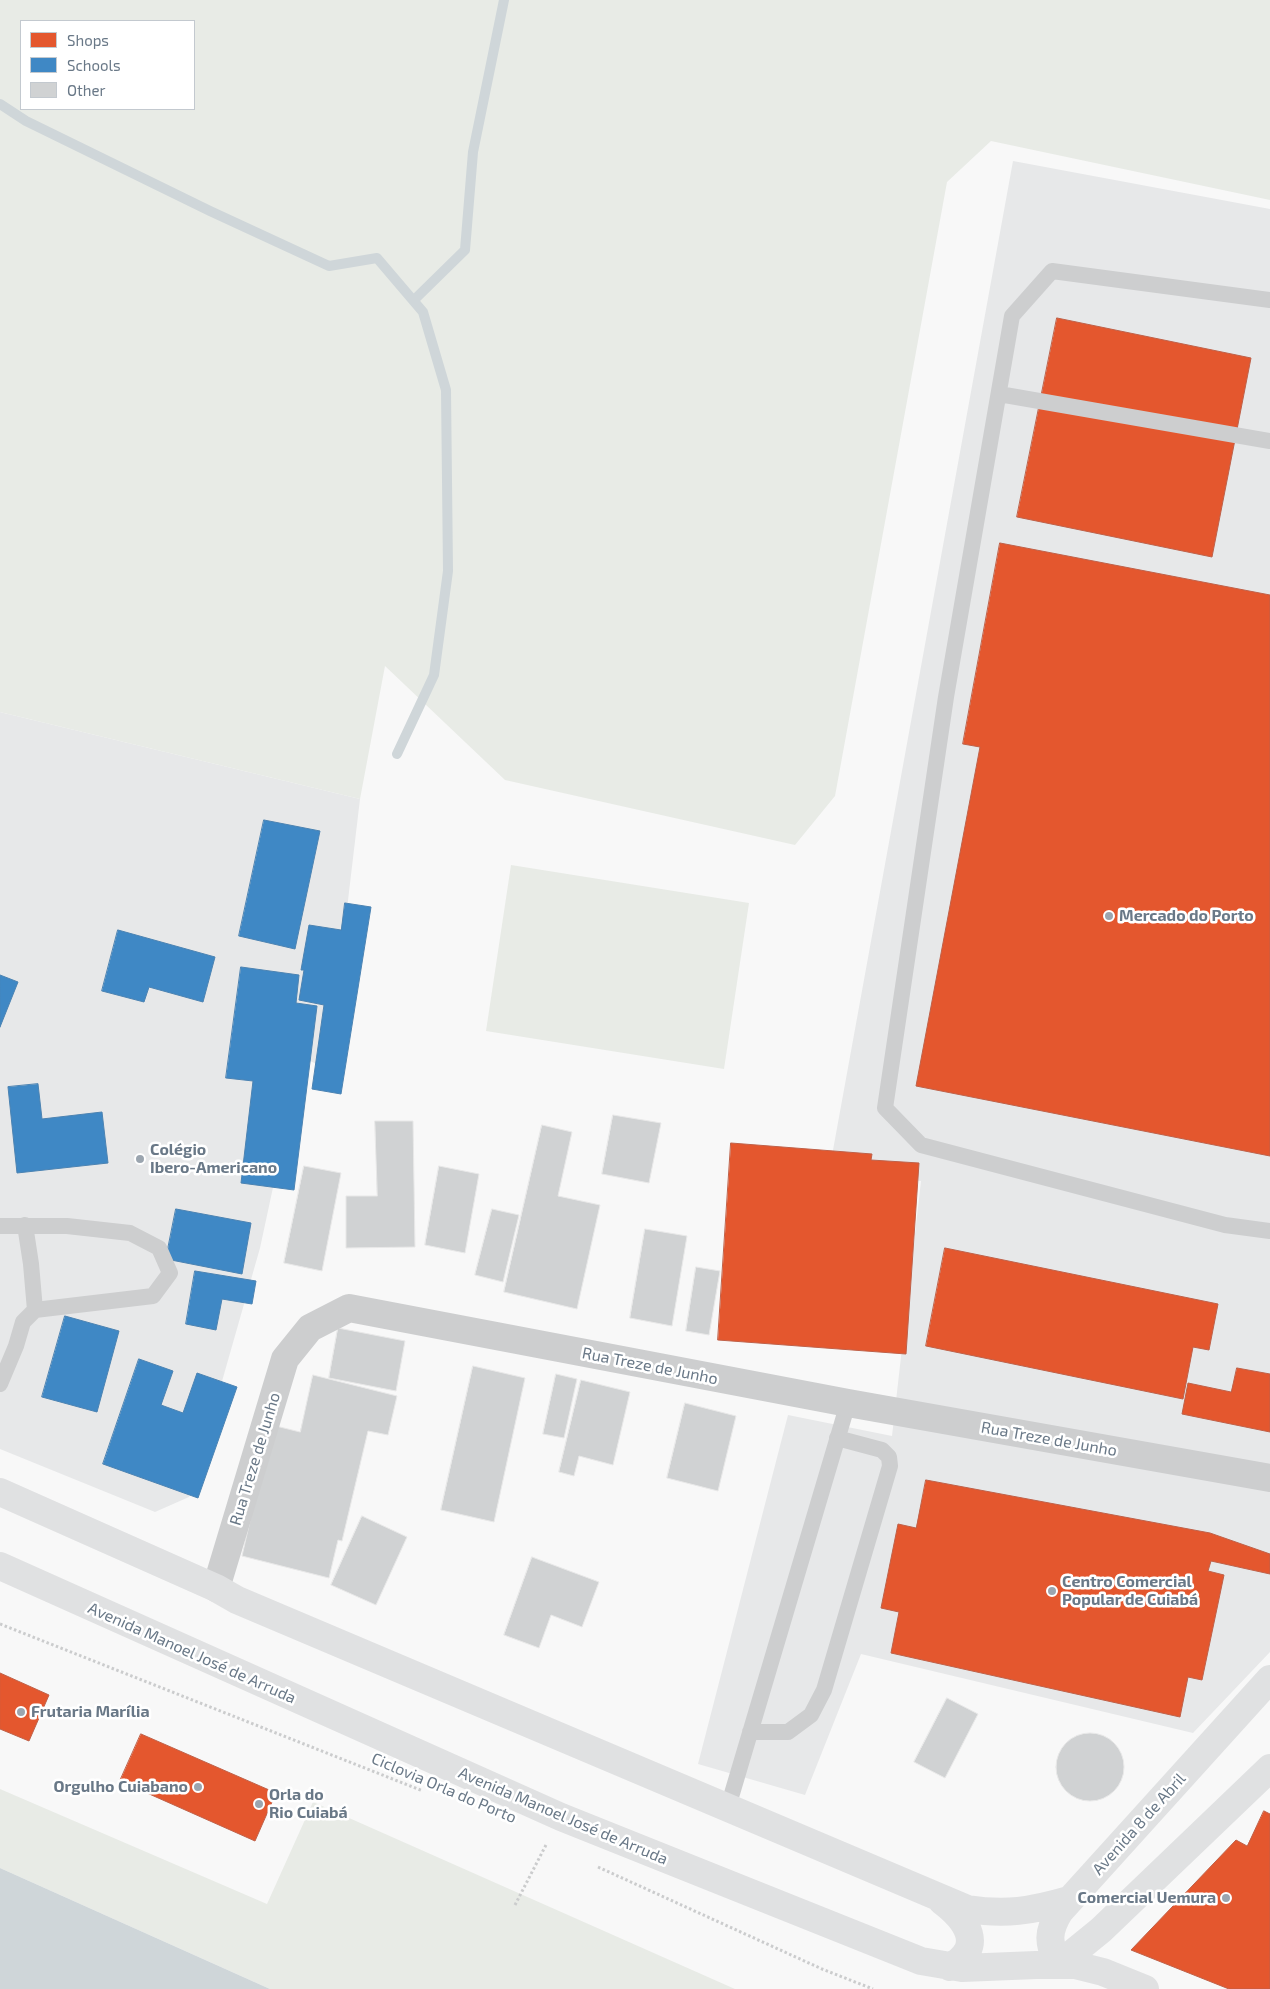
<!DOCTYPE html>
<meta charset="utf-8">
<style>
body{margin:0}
#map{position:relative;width:1270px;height:1989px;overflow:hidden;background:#f8f8f8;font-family:"Exo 2",sans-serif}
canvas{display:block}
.legend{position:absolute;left:20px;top:20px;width:175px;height:90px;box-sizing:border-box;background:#fff;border:1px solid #c3c9cf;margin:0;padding:6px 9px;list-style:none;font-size:15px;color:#697887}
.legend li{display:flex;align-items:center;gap:10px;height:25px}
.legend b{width:25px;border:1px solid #c3c9cf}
</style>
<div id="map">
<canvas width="1270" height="1989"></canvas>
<ul class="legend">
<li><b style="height:14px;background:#e4572e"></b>Shops</li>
<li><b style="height:14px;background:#3f88c5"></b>Schools</li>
<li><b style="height:14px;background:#d0d2d3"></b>Other</li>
</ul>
</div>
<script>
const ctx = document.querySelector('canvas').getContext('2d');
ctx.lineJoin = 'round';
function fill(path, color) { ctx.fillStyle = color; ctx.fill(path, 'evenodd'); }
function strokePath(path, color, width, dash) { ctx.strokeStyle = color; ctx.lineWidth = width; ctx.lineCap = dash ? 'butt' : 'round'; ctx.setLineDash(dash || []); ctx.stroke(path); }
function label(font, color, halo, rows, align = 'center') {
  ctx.font = font + ' "Exo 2",sans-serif'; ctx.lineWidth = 5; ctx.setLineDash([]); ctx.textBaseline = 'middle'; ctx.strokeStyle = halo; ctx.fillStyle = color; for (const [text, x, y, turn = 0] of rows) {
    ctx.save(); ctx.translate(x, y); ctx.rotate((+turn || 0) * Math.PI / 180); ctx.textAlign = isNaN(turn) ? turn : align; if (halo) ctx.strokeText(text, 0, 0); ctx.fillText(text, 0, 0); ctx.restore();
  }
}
fill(new Path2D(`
 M 1013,161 L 1270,209 L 1270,1652 L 1193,1733 L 861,1654 L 805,1795 L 698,1764 L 788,1415 L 892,1436 L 921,1181 L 829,1172 Z
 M 0,712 L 360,799 L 328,1069 L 301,1057 L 260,1248 L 189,1497 L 155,1512 L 0,1449 Z`), '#e7e8e9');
fill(new Path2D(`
 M 0,0 L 1270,0 L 1270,200 L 991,141 L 947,182 L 835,796 L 795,845 L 505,780 L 385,666 L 360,799 L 0,712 ZM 194,21 L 194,109 L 21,109 L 21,21 Z
 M 511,865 L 749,903 L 724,1069 L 486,1031 Z
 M 0,1789 L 267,1904 L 313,1802 L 735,1989 L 270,1989 L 0,1868 Z`), '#e8ebe6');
fill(new Path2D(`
 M 0,1868 L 270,1989 L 0,1989 Z`), '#cfd6d9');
const shops = new Path2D(`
 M 1057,318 L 1251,358 L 1212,557 L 1017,517 Z
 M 1000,543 L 1270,595 L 1270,1156 L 916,1086 L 980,747 L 963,744 Z
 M 731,1143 L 872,1154 L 871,1160 L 919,1163 L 906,1354 L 718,1340 Z
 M 945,1248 L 1218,1304 L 1209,1350 L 1193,1347 L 1183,1399 L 926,1346 Z
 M 1237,1368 L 1270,1374 L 1270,1432 L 1182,1414 L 1188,1383 L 1231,1392 Z
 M 926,1480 L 1210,1533 L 1270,1554 L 1270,1574 L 1211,1561 L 1208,1571 L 1224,1575 L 1202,1680 L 1188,1677 L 1180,1717 L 891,1653 L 899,1612 L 881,1608 L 898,1524 L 916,1528 Z
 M 0,1673 L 49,1695 L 29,1741 L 0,1729 Z
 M 141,1734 L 276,1793 L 255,1841 L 120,1781 Z
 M 1264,1811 L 1270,1814 L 1270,1989 L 1229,1989 L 1131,1950 L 1236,1840 L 1247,1846 Z`);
fill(shops, '#e4572e');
strokePath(shops, '#bf6149', 1);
const schools = new Path2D(`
 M 264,820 L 320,831 L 295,949 L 239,936 Z
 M 345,903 L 371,907 L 341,1094 L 312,1089 L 324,1005 L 299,1000 L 304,970 L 301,970 L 309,925 L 341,930 Z
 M 118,930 L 215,957 L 203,1002 L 149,987 L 144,1002 L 102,991 Z
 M 241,967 L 299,975 L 296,1003 L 317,1006 L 294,1190 L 241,1183 L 253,1081 L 226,1078 Z
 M 0,975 L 18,982 L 0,1027 Z
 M 38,1084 L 42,1119 L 102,1112 L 108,1163 L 17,1173 L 8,1087 Z
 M 176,1209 L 251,1223 L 242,1274 L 166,1259 Z
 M 195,1271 L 256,1281 L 252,1304 L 222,1299 L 216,1330 L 186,1324 Z
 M 65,1316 L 119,1331 L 97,1412 L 42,1397 Z
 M 139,1359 L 173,1371 L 161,1405 L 183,1413 L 197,1373 L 237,1387 L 198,1498 L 103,1464 Z`);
fill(schools, '#3f88c5');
strokePath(schools, '#4c83b2', 1);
strokePath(new Path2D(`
 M 0,104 L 26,121 L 210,211 L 329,266 L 377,258 L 423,312 L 446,390 L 448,571 L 434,675 L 397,754
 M 414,300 L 465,250 L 473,152 L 504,0`), '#cfd6d9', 10);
const building = new Path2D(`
 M 613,1115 L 661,1123 L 649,1183 L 602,1174 Z
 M 375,1121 L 413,1121 L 415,1247 L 346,1248 L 346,1196 L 377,1196 Z
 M 542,1125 L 572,1132 L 558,1196 L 600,1205 L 577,1309 L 504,1292 Z
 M 304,1166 L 341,1173 L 322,1271 L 284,1263 Z
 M 439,1166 L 479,1174 L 465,1253 L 425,1245 Z
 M 492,1209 L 519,1215 L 503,1282 L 475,1275 Z
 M 645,1229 L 687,1236 L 672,1326 L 630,1318 Z
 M 696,1267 L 720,1271 L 709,1335 L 686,1331 Z
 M 338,1328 L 405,1341 L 396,1391 L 329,1378 Z
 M 473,1366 L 525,1378 L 494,1522 L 441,1510 Z
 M 556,1374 L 577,1379 L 564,1438 L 543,1434 Z
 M 313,1375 L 397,1396 L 388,1435 L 368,1431 L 342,1541 L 338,1540 L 329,1578 L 242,1556 L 272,1425 L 300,1432 Z
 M 581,1380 L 630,1392 L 613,1465 L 579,1456 L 574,1476 L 559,1472 Z
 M 685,1403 L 736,1416 L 718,1491 L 667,1478 Z
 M 362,1516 L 407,1537 L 376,1605 L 331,1585 Z
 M 532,1557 L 599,1582 L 582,1627 L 551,1615 L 539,1648 L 504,1635 Z
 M 947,1698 L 978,1714 L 945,1778 L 914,1762 Z
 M1056 1767a34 34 0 1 1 68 0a34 34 0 1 1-68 0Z`);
fill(building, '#d0d2d3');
strokePath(building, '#e8e8e8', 1);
strokePath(new Path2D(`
 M 0,1624 L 423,1791
 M 598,1867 L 822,1969 L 873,1989
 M 515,1905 L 547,1843`), '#cbcccd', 3, [2.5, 2.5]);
strokePath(new Path2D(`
 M 1270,300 L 1052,271 L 1012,316 L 946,697 L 885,1108 L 921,1145 L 1225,1225 L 1270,1231
 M 999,394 L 1270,441
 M 25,1225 L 31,1264 L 35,1310
 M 0,1226 L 67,1226 L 130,1233 L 159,1248 L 170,1273 L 153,1296 L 35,1310 L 23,1322 L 16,1346 L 0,1384
 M 750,1732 L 788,1732 L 811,1715 L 824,1690 L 890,1466 L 889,1457 L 882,1450 L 837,1438
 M 728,1807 L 848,1403`), '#cdcecf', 16);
strokePath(new Path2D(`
 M 216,1588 L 285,1359 L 310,1328 L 349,1308 L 848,1403 L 1270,1478`), '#cdcecf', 28);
strokePath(new Path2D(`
 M 0,1492 L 216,1588 L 237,1600 L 967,1909 C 1006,1915 1031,1911 1069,1900
 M 0,1566 L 561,1817 L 921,1961 L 962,1968 L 1036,1965 L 1075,1965 L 1103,1972 L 1145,1989
 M 942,1901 C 967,1920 986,1947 950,1967
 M 1058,1965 C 1048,1943 1047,1932 1060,1911 L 1270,1679
 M 1058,1965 L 1101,1930 L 1270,1768`), '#e0e1e2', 28);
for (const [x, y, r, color] of [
 [1109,916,5,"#9ba5af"],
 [140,1159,5,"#9ba5af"],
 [1052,1591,5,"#9ba5af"],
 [21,1712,5,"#9ba5af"],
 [198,1787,5,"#9ba5af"],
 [259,1804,5,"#9ba5af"],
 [1226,1898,5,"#9ba5af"]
]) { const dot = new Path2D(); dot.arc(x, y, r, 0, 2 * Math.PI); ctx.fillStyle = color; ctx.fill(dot); strokePath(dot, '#fff', 2); }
label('bold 16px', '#697887', '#fff', [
 ["Mercado do Porto",1119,916],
 ["Colégio",150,1150],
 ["Ibero-Americano",150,1168],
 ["Centro Comercial",1062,1582],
 ["Popular de Cuiabá",1062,1600],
 ["Frutaria Marília",31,1712],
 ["Orgulho Cuiabano",188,1787,"right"],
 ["Orla do",269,1795],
 ["Rio Cuiabá",269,1813],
 ["Comercial Uemura",1216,1898,"right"]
], 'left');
label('16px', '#697887', '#fff', [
 ["Rua Treze de Junho",650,1366,11],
 ["Rua Treze de Junho",1049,1439,10],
 ["Rua Treze de Junho",255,1459,-73],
 ["Avenida Manoel José de Arruda",192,1653,24],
 ["Ciclovia Orla do Porto",444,1788,23],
 ["Avenida Manoel José de Arruda",563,1816,23],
 ["Avenida 8 de Abril",1139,1824,-48]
]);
</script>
